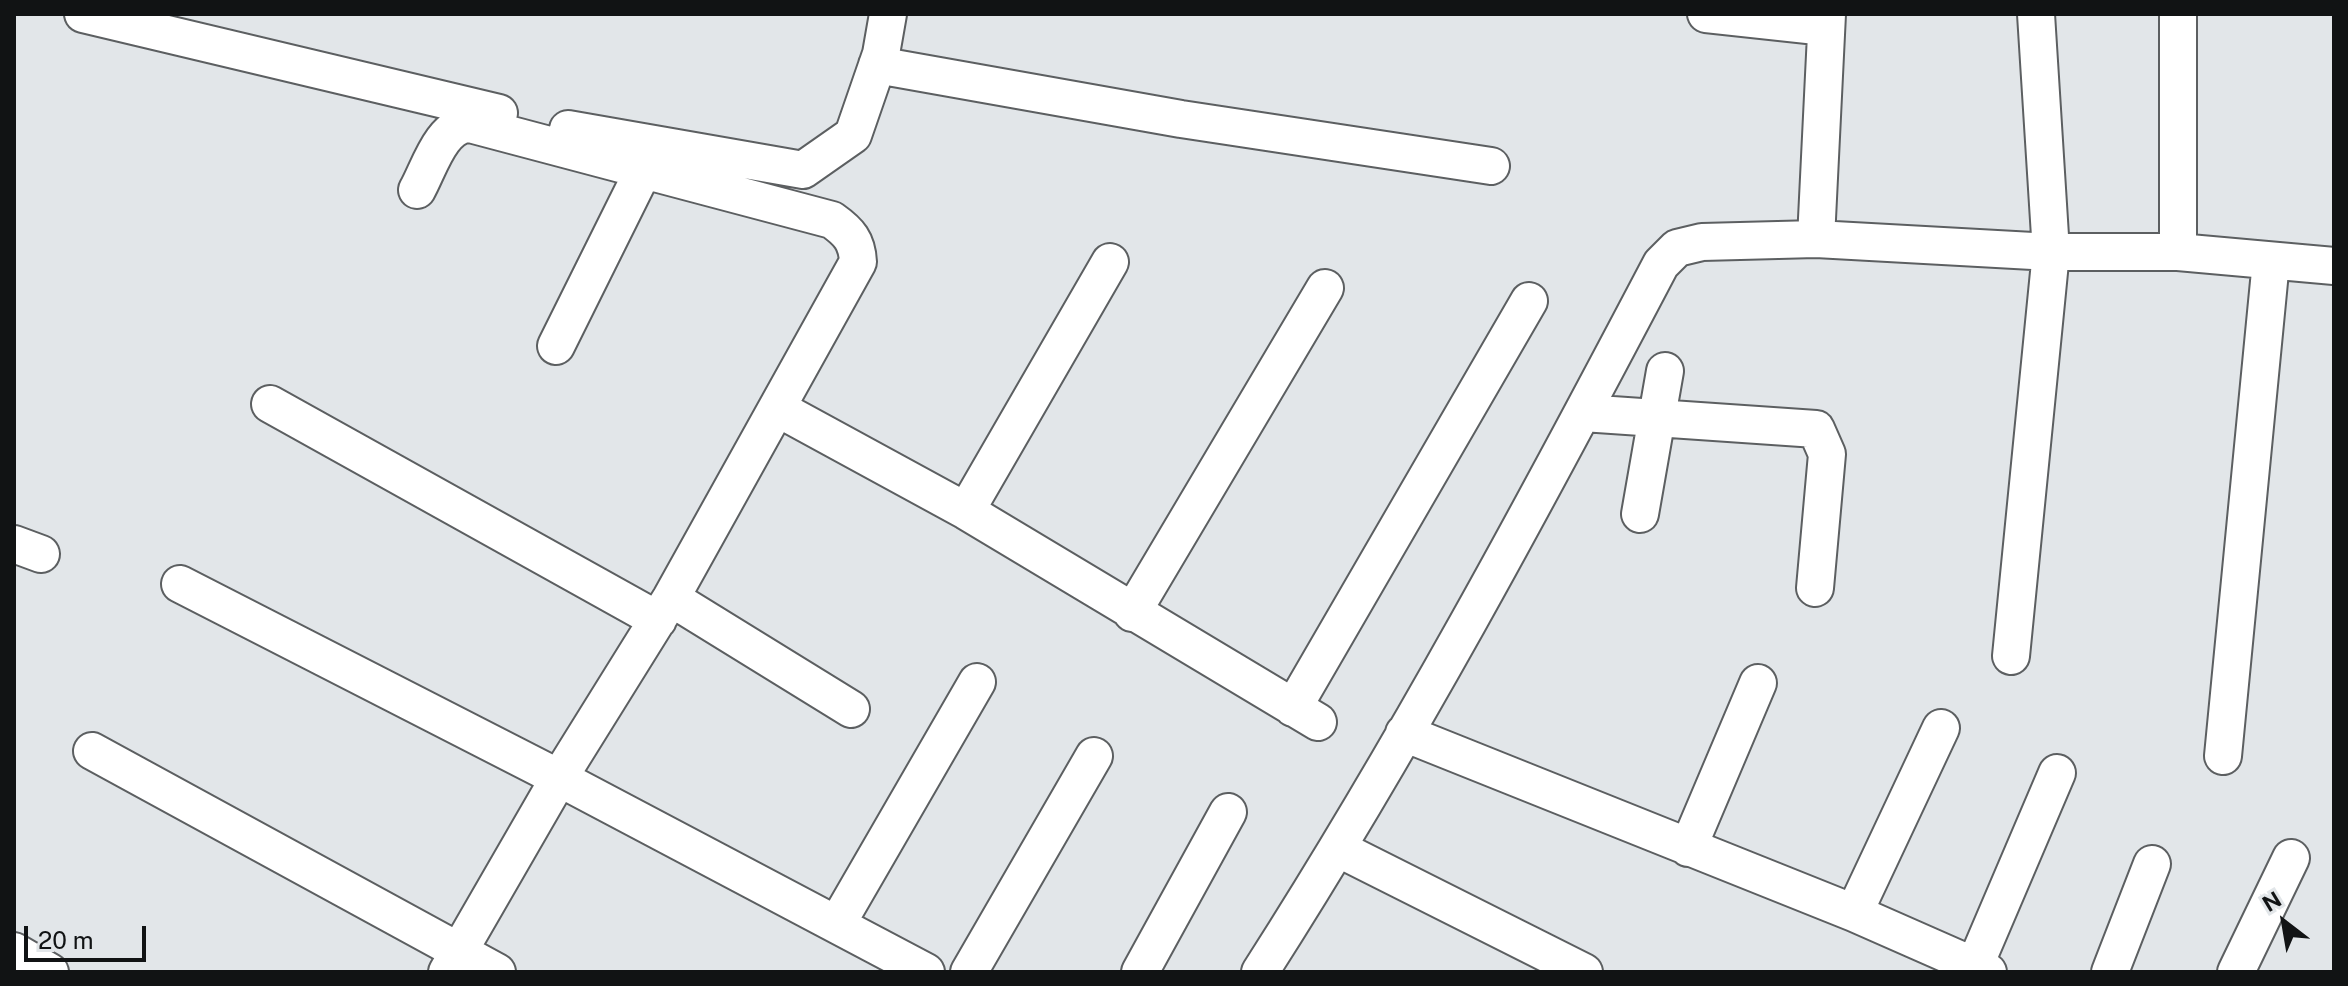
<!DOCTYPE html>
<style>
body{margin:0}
#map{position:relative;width:2348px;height:986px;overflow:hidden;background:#e2e6e9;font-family:"Public Sans",sans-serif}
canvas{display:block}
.frame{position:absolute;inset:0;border:16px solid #111314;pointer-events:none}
.north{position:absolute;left:2244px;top:882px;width:80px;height:80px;-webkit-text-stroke:6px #e2e6e9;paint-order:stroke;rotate:329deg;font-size:22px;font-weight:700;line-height:32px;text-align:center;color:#111314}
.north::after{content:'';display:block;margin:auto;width:28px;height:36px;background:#111314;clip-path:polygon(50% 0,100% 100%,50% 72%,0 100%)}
.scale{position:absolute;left:24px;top:926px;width:122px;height:36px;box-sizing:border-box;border:4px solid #111314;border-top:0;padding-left:10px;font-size:24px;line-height:28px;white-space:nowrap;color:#111314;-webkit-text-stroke:6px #e2e6e9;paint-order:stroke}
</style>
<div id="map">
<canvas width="2348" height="986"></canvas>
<div class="frame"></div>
<div class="north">N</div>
<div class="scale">20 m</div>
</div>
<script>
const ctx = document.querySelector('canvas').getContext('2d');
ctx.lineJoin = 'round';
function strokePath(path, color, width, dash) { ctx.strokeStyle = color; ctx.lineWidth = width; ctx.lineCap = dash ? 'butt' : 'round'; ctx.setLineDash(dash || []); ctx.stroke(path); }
const minor = new Path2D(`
 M 83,14 L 499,113
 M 1706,14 L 1826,27
 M 2178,14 L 2178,252
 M 877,65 L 1181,119 L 1491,166
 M 568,129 L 803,170 L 853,135 L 881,54 L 888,14
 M 417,190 C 429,169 441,124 470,124 L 832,220 C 849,232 857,241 858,262 L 671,598 L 559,778 L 447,972
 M 1816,239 L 1827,14
 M 556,346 L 642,173
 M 270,404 L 658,620
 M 777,408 L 966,511 L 1318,722
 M 1583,413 L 1816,429 L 1827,454 L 1815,588
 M 966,511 L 1110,262
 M 1640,514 L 1665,371
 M 14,544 L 41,554
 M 180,584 L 559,778 L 926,972
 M 671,598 L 851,709
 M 1132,613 L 1325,288
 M 2011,656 L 2051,252 L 2036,14
 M 1293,708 L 1529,301
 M 1404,733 L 1854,913 L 1988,972
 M 92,751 L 497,972
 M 2223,756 L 2271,261
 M 1688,848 L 1758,683
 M 1339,849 L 1584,972
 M 1854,913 L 1941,728
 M 837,924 L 977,682
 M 14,951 L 50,972
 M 1975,965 L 2057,773
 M 969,972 L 1094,756
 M 1140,972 L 1228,812
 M 1260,972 C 1406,744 1535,504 1661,264 L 1677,248 L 1702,242 L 1816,239 L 2051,252 L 2178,252 L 2334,266
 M 2110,972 L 2152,864
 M 2236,972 L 2291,858`);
strokePath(minor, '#5c5f61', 40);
strokePath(minor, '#fff', 36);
</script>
